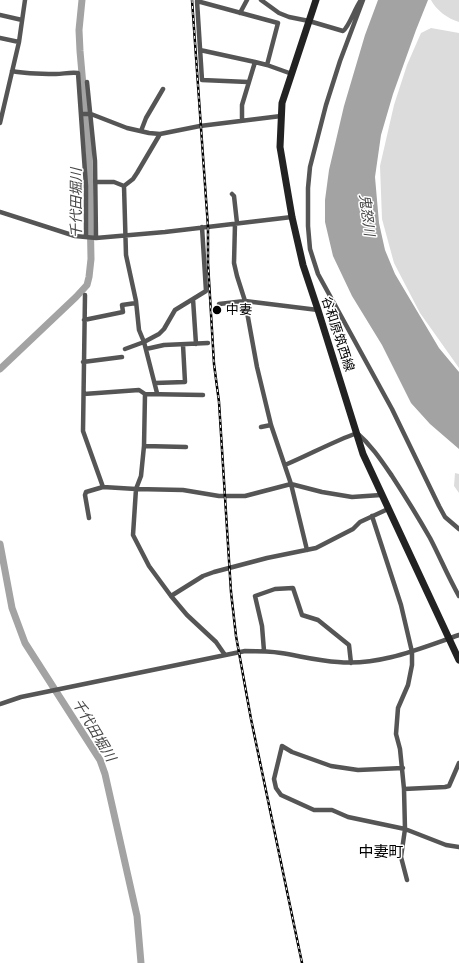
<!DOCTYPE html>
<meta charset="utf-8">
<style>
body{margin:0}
canvas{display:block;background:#fff}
</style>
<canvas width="459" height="963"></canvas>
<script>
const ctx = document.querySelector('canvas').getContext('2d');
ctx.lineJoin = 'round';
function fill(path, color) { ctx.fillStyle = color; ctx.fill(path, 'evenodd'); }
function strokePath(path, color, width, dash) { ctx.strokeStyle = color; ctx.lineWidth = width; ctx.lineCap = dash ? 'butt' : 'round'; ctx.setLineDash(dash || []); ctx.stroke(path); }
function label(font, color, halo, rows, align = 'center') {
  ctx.font = font + ' Barlow,"Noto Sans JP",sans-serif'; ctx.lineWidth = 3; ctx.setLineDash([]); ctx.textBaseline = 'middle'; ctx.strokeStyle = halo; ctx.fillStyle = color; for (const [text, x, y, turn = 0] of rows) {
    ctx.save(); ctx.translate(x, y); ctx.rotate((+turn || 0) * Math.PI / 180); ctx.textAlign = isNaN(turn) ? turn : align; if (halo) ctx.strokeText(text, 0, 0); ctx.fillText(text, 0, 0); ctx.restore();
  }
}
fill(new Path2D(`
 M 431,0 L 459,0 L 459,22 C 448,19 436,10 431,0 Z
 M 431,28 L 459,33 L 459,368 L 420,313 L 394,263 L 382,219 L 380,166 L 394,105 L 407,65 L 421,33 Z
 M 455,473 L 459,474 L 459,493 L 454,486 Z`), '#dcdcdc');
fill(new Path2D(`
 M 378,0 L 428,0 L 416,30 L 393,94 L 381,135 L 375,177 L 379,223 L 385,250 L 395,274 L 439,348 L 459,372 L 459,449 L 430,424 L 411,403 L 382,345 L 352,296 L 333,256 L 325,222 L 325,200 L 329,170 L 344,106 L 365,35 Z`), '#a3a3a3');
strokePath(new Path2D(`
 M 0,369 L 76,297 L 87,285 L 89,277 L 91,259 L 89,154 L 80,51 L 79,30 L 82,0
 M 0,544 L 12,608 L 25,643 L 100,760 L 105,774 L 137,916 L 141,963`), '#a3a3a3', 7);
strokePath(new Path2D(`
 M 261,0 L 279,13 L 289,17 L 309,21 L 343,31 C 349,27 355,8 361,0
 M 363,0 L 340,61 L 326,105 L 310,167 L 308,188 L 308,226 L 310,249 L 318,274 L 392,409 L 439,506 L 445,517 L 459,529
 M 240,13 L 247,0
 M 0,15 L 22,20
 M 0,38 L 19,42
 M 200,50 L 255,62
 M 267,65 L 292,74
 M 12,71 C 26,74 41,74 56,74 C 63,74 70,72 78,73 L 86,186 L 86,237
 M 87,82 L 95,161 L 96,238
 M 82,114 L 91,114 L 127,128 L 149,133 L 160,134 L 200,126 L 281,116
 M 242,120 L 242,105 L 255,62 L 267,65 L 278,23 L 197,1 L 202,80 L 248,82
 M 0,123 L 19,42 L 25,0
 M 141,131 L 146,118 L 163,89
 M 96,182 L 114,182 L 124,186 L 126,255 L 136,301 L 139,330 L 144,342 L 157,393
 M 124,186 L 133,179 L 137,173 L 160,134
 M 232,194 L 234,196 L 237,223
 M 0,212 L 75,236 L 96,238 L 165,232 L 292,217
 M 235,224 L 234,263 L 237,276 L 245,301 L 257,367 L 271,425 L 291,484 L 307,550
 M 85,295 L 83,431 L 103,487
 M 193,299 L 196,344
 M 219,304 L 245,301 L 318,310
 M 84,320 L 123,312 L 122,305 L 136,303
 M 125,349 L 144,342 L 159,334 L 164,329 L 175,310 L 206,291 L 202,227
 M 146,349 L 164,345 L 208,343
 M 83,362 L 122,357
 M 155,383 L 185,382 L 183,345
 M 84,394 L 139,390 L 145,394 L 203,395
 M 145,394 L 144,446 L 141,476 L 136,489 L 133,535 L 149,566 L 171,596 L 187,615 L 216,642 L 225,655
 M 261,427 L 271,425
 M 144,446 L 186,447
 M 285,465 C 309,455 332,442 357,433 C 371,445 381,460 392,476 C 405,496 418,517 430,538 C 440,557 448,577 459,596
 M 372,516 L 401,605 L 412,652 L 412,665 L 408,685 L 398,708 L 396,734 L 400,749 L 404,789 L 405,829 L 401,857 L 407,880
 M 89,518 L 85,495 L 86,492 L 103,487 L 136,489 L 183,490 L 219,496 L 245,496 L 291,484 L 322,492 L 352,497 L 381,495
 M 171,596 L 203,576 L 214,572 L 267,558 L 316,548 L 353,529 L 360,522 L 388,509
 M 264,651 L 262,626 L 255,596 L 275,589 L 293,588 L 302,615 L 318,620 L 349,645 L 351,663
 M 0,704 L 21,697 L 245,651 C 257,651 269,651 281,653 C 300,656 319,661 338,662 C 380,666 421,648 459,635
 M 403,768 L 358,770 L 331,766 L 292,752 L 282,746 L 274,779 L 276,788 L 281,795 L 314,810 L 332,810 L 348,817 L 405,829 L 446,845 L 459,847
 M 404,789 L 445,787 L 449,786 L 459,763`), '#555', 4.5);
strokePath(new Path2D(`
 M 316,0 L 282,103 L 280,147 L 292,217 L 303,265 L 318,310 L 363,454 L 459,660`), '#222', 7);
const rail = new Path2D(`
 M 192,0 L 208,227 L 208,263 L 214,364 L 219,402 L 231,592 L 236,636 L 251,719 L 302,963`);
strokePath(rail, '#000', 2.5);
strokePath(rail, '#fff', 1, [3]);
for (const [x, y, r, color] of [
 [217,310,5,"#000"]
]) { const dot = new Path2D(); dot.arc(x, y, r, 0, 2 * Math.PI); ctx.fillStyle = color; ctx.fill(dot); strokePath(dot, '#fff', 1.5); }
label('13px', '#000', '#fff', [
 ["中妻",226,310]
], 'left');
label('13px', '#000', '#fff', [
 ["谷和原筑西線",338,334,72]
]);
label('italic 14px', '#444', '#fff', [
 ["千代田堀川",76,203,-90],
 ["鬼怒川",367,215,83],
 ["千代田堀川",94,730,59]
]);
label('15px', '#000', '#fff', [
 ["中妻町",381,852]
]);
</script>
